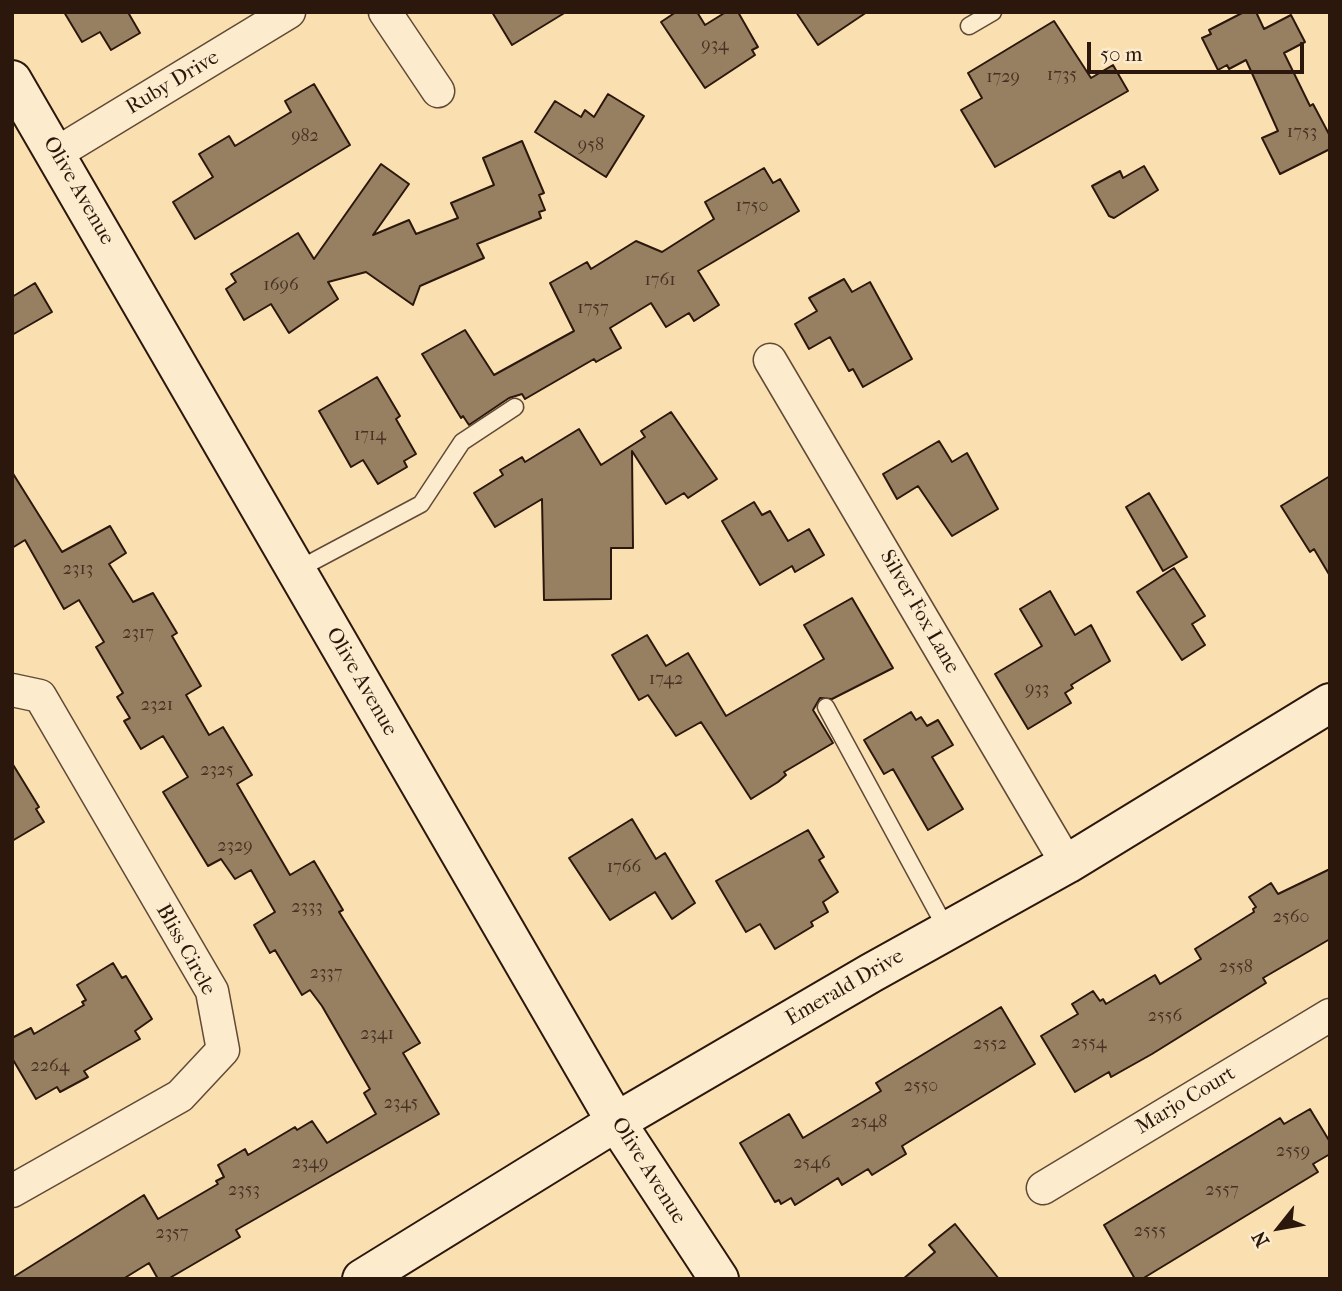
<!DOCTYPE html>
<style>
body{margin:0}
#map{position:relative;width:1342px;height:1291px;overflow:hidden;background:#fae0b1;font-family:"IM FELL French Canon",serif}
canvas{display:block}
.frame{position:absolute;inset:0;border:14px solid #2c170d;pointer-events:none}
.north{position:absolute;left:1244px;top:1193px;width:70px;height:70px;-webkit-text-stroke:5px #fcebcc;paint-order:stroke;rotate:239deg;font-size:19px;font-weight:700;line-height:28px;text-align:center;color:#2c170d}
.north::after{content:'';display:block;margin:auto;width:24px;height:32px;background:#2c170d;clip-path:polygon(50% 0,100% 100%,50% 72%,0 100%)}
.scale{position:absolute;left:1087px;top:42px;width:217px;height:32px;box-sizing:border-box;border:4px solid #2c170d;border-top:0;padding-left:9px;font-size:21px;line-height:24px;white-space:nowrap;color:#2c170d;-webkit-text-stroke:5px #fcebcc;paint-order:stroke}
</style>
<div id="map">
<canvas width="1342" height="1291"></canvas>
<div class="frame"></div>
<div class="north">N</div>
<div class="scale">50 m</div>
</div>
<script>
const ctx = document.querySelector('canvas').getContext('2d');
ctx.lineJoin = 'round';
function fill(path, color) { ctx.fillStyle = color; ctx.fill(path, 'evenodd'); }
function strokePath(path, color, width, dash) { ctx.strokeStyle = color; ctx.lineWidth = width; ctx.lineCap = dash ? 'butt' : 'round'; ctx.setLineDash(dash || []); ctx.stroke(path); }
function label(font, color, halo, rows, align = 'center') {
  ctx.font = font + ' "IM FELL French Canon",serif'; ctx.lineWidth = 7; ctx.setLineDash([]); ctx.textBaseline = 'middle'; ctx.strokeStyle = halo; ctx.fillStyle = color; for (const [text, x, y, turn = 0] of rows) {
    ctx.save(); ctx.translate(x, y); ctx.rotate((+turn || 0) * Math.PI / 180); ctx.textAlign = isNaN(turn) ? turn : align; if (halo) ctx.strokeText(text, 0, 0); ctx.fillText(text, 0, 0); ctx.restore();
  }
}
const building = new Path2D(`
 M 64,12 L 132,12 L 129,14 L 140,33 L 111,50 L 100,32 L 82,42 Z
 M 492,12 L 566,12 L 512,45 Z
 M 676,12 L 697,12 L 705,25 L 726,12 L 738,12 L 758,47 L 752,50 L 755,55 L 705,88 L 661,22 Z
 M 796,12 L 867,12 L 818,45 Z
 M 1244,12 L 1256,12 L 1264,29 L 1291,15 L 1305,42 L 1284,53 L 1310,106 L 1313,104 L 1330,136 L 1330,149 L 1280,174 L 1262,138 L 1278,131 L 1246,60 L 1229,69 L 1227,65 L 1218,70 L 1202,38 L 1211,34 L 1209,30 Z
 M 1054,21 L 1091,78 L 1113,65 L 1128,91 L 995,167 L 961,110 L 982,98 L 968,73 Z
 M 314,84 L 350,145 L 195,239 L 173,202 L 213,177 L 199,154 L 229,136 L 235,146 L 291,112 L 285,101 Z
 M 608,94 L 644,116 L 606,177 L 535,132 L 555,101 L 581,117 L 585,110 L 594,117 Z
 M 522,141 L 544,193 L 539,195 L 545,210 L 539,212 L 541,218 L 477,244 L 484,258 L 420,286 L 413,305 L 366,272 L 328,282 L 338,299 L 289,333 L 271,304 L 244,320 L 226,289 L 236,282 L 231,274 L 298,233 L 314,259 L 381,164 L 409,184 L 373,235 L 409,220 L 416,234 L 458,218 L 451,203 L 494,185 L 483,158 Z
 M 1144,166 L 1158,190 L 1114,218 L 1109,216 L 1092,186 L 1120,171 L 1123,178 Z
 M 764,168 L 773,183 L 780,179 L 799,211 L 698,271 L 719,305 L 694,321 L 689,313 L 666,327 L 651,303 L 610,328 L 621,348 L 596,362 L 594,359 L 525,399 L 522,394 L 509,398 L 469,425 L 463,416 L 461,418 L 422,354 L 465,330 L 494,375 L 574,331 L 550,283 L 587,262 L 591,269 L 636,241 L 662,252 L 714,219 L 705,202 Z
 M 844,279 L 852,292 L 870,282 L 912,359 L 863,387 L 853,369 L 849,371 L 830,337 L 809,349 L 795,324 L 817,311 L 809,298 Z
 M 35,283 L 52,312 L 12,335 L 12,297 Z
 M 377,377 L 400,416 L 396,419 L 416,454 L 404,461 L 407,467 L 378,484 L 363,460 L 351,467 L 319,411 Z
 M 671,412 L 717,479 L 688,498 L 684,493 L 666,504 L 632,451 L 633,548 L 611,548 L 611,599 L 544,600 L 542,499 L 495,527 L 474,493 L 503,475 L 500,470 L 522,457 L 525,462 L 579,429 L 601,465 L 645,437 L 641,431 Z
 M 939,441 L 952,462 L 967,453 L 998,509 L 952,536 L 918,486 L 897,499 L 883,474 Z
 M 12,472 L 62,552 L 110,526 L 126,553 L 109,564 L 133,602 L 153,593 L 177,633 L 172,636 L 201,686 L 186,695 L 209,735 L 223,727 L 252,775 L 237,784 L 290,875 L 314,861 L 343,910 L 339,912 L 420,1043 L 403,1053 L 439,1114 L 236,1230 L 240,1237 L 168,1279 L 158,1279 L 149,1263 L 123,1279 L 12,1278 L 144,1195 L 158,1219 L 218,1184 L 216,1181 L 224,1177 L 218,1165 L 245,1149 L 248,1155 L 295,1127 L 297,1130 L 312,1121 L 327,1143 L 376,1114 L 364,1093 L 370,1089 L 322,1006 L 310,990 L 302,995 L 275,950 L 270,953 L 254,925 L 275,912 L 251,870 L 235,879 L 221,859 L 208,866 L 163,792 L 188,777 L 163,736 L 141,749 L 124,721 L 130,718 L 117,697 L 123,693 L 96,647 L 104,642 L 79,600 L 64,609 L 25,540 L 12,548 Z
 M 1330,476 L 1330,576 L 1314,549 L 1310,552 L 1281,506 Z
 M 1149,493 L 1187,557 L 1163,571 L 1126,507 Z
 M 754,502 L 762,515 L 770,511 L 788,541 L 809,529 L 824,555 L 795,572 L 792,566 L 760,585 L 722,521 Z
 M 1174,568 L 1205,616 L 1192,624 L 1205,645 L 1182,660 L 1137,592 Z
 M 1050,591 L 1075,635 L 1091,625 L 1110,661 L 1071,685 L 1073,688 L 1065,693 L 1071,703 L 1028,729 L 995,674 L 1042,646 L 1020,609 Z
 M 852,598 L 893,668 L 832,699 L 820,698 L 813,710 L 833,743 L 784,772 L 786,775 L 778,782 L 751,799 L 701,722 L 676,736 L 648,695 L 639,700 L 612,655 L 647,635 L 666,666 L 688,653 L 726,716 L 824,659 L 804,625 Z
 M 911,712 L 916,720 L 921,717 L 927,726 L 938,720 L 953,745 L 932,757 L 963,809 L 928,830 L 893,769 L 884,774 L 864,740 Z
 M 12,763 L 39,807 L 36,809 L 44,822 L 12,841 Z
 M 632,819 L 656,859 L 665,853 L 695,903 L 672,919 L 655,892 L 610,920 L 569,858 Z
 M 808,830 L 824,857 L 819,860 L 838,892 L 823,902 L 828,912 L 811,922 L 813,926 L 775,949 L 760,924 L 746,932 L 716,881 Z
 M 1330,869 L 1330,939 L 1263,978 L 1266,983 L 1152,1054 L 1111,1077 L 1109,1072 L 1075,1092 L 1041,1036 L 1078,1014 L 1072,1004 L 1093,991 L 1100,1001 L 1103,999 L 1106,1004 L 1155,975 L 1160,984 L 1201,959 L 1195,949 L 1254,912 L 1253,909 L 1256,907 L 1249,897 L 1271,883 L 1278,894 Z
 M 113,963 L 122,978 L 126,976 L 152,1019 L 135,1031 L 140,1039 L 84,1071 L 88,1077 L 60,1092 L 57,1087 L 36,1099 L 12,1058 L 12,1038 L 31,1028 L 34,1034 L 84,1005 L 82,1002 L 86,1000 L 77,985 Z
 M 1001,1007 L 1035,1064 L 902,1146 L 906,1154 L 872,1175 L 868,1169 L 842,1185 L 838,1178 L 795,1205 L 791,1198 L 781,1204 L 779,1200 L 775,1202 L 740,1143 L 789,1114 L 803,1138 L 881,1091 L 876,1083 Z
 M 1310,1109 L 1330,1142 L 1330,1154 L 1313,1164 L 1318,1172 L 1142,1279 L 1135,1279 L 1104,1225 L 1280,1118 L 1284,1124 Z
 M 955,1224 L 999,1279 L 903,1279 L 935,1252 L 929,1245 Z`);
fill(building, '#978062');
strokePath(building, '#2c170d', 2);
const lane = new Path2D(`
 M 969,26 L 993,12
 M 297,570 L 421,504 L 462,442 L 515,407
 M 826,707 L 947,930`);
const street = new Path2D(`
 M 385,12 L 438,91
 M 57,153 L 289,12
 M 770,360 L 1067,864
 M 12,690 L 40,696 L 212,991 L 223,1050 L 180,1096 L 12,1191
 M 1043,1188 L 1330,1015`);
const secondary = new Path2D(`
 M 12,80 L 616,1122 L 719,1279
 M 362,1279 L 616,1122 L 871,973 L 1067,864 L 1330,703`);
strokePath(lane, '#604936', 19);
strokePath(street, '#604936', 35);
strokePath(secondary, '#2c170d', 42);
strokePath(lane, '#fcebcc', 16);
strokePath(street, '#fcebcc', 32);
strokePath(secondary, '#fcebcc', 38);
label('18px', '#473122', null, [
 ["934",715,46],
 ["1735",1062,76],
 ["1729",1003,78],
 ["1753",1302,133],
 ["982",305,137],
 ["958",591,146],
 ["1750",752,207],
 ["1761",660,281],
 ["1696",281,286],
 ["1757",593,309],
 ["1714",370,436],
 ["2313",78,570],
 ["2317",138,634],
 ["1742",666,680],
 ["933",1037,690],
 ["2321",157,706],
 ["2325",217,771],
 ["2329",235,847],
 ["1766",624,868],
 ["2333",307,908],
 ["2560",1291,918],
 ["2558",1236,968],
 ["2337",326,974],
 ["2556",1165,1017],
 ["2341",377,1035],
 ["2554",1089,1044],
 ["2552",990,1045],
 ["2264",50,1067],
 ["2550",921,1087],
 ["2345",401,1104],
 ["2548",869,1123],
 ["2559",1293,1152],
 ["2349",310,1164],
 ["2546",812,1164],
 ["2353",244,1191],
 ["2557",1222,1191],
 ["2555",1150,1232],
 ["2357",172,1234]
]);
label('21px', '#2c170d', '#fcebcc', [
 ["Ruby Drive",173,83,-31],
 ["Olive Avenue",78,191,60],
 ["Silver Fox Lane",919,612,60],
 ["Olive Avenue",361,682,60],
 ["Bliss Circle",185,950,61],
 ["Emerald Drive",845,988,-30],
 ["Marjo Court",1186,1101,-31],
 ["Olive Avenue",648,1171,58]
]);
</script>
